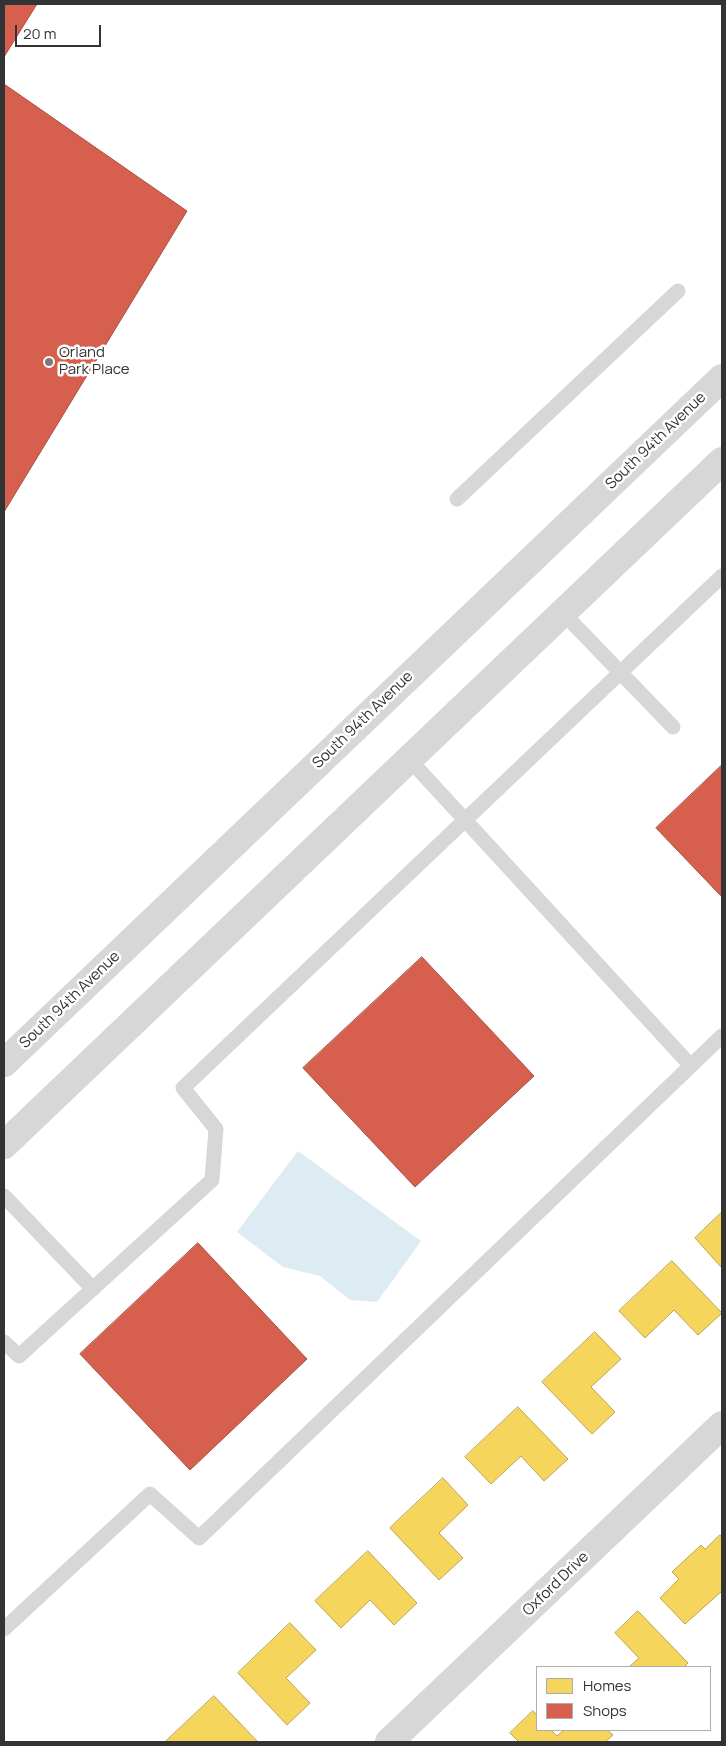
<!DOCTYPE html>
<style>
body{margin:0}
#map{position:relative;width:726px;height:1746px;overflow:hidden;background:#fff;font-family:Manrope,sans-serif}
canvas{display:block}
.frame{position:absolute;inset:0;border:5px solid #333;pointer-events:none}
.legend{position:absolute;left:536px;top:1666px;width:175px;height:65px;box-sizing:border-box;background:#fff;border:1px solid #adadad;margin:0;padding:6px 9px;list-style:none;font-size:15px;color:#333}
.legend li{display:flex;align-items:center;gap:10px;height:25px}
.legend b{width:25px;border:1px solid #adadad}
.scale{position:absolute;left:15px;top:25px;width:86px;height:22px;box-sizing:border-box;border:2px solid #333;border-top:0;padding-left:6px;font-size:15px;line-height:18px;white-space:nowrap;color:#333;-webkit-text-stroke:4px #fff;paint-order:stroke}
</style>
<div id="map">
<canvas width="726" height="1746"></canvas>
<div class="frame"></div>
<ul class="legend">
<li><b style="height:14px;background:#f6d55c"></b>Homes</li>
<li><b style="height:14px;background:#d6604d"></b>Shops</li>
</ul>
<div class="scale">20 m</div>
</div>
<script>
const ctx = document.querySelector('canvas').getContext('2d');
ctx.lineJoin = 'round';
function fill(path, color) { ctx.fillStyle = color; ctx.fill(path, 'evenodd'); }
function strokePath(path, color, width, dash) { ctx.strokeStyle = color; ctx.lineWidth = width; ctx.lineCap = dash ? 'butt' : 'round'; ctx.setLineDash(dash || []); ctx.stroke(path); }
function label(font, color, halo, rows, align = 'center') {
  ctx.font = font + ' Manrope,sans-serif'; ctx.lineWidth = 5; ctx.setLineDash([]); ctx.textBaseline = 'middle'; ctx.strokeStyle = halo; ctx.fillStyle = color; for (const [text, x, y, turn = 0] of rows) {
    ctx.save(); ctx.translate(x, y); ctx.rotate((+turn || 0) * Math.PI / 180); ctx.textAlign = isNaN(turn) ? turn : align; if (halo) ctx.strokeText(text, 0, 0); ctx.fillText(text, 0, 0); ctx.restore();
  }
}
fill(new Path2D(`
 M 298,1151 L 421,1241 L 377,1302 L 350,1300 L 320,1276 L 283,1267 L 237,1232 Z`), '#ddebf3');
const homes = new Path2D(`
 M 722,1212 L 722,1268 L 695,1238 Z
 M 672,1261 L 722,1313 L 698,1335 L 674,1310 L 645,1338 L 619,1311 Z
 M 595,1332 L 621,1359 L 591,1387 L 615,1412 L 592,1434 L 542,1382 Z
 M 518,1407 L 568,1459 L 544,1481 L 521,1456 L 491,1484 L 465,1457 Z
 M 443,1478 L 468,1505 L 439,1533 L 463,1558 L 439,1580 L 390,1528 Z
 M 720,1535 L 722,1538 L 722,1591 L 685,1624 L 660,1598 L 679,1579 L 672,1572 L 701,1545 L 705,1549 Z
 M 368,1551 L 417,1603 L 394,1625 L 370,1600 L 341,1628 L 315,1601 Z
 M 638,1611 L 688,1663 L 684,1667 L 629,1667 L 639,1658 L 615,1633 Z
 M 290,1623 L 316,1650 L 286,1678 L 310,1703 L 287,1725 L 238,1673 Z
 M 214,1696 L 258,1742 L 165,1742 Z
 M 533,1711 L 537,1715 L 537,1730 L 551,1730 L 557,1736 L 564,1730 L 607,1730 L 613,1735 L 605,1742 L 519,1742 L 510,1733 Z`);
fill(homes, '#f6d55c');
strokePath(homes, '#bca450', 1);
const shops = new Path2D(`
 M 4,4 L 37,4 L 4,57 Z
 M 4,84 L 187,211 L 4,512 Z
 M 722,765 L 722,897 L 656,828 Z
 M 422,957 L 534,1076 L 415,1187 L 303,1068 Z
 M 198,1243 L 307,1359 L 190,1470 L 80,1354 Z`);
fill(shops, '#d6604d');
strokePath(shops, '#a55245', 1);
strokePath(new Path2D(`
 M 457,499 L 678,291
 M 563,613 L 673,727
 M 409,759 L 691,1066
 M 4,1196 L 93,1289
 M 4,1342 L 19,1356 L 212,1180 L 216,1129 L 183,1088 L 722,576
 M 4,1629 L 150,1494 L 199,1538 L 722,1036`), '#d7d7d7', 15);
strokePath(new Path2D(`
 M 389,1742 L 722,1425`), '#d7d7d7', 28);
strokePath(new Path2D(`
 M 4,1063 L 722,378
 M 4,1145 L 722,461`), '#d7d7d7', 28);
for (const [x, y, r, color] of [
 [49,362,5,"#7a7a7a"]
]) { const dot = new Path2D(); dot.arc(x, y, r, 0, 2 * Math.PI); ctx.fillStyle = color; ctx.fill(dot); strokePath(dot, '#fff', 2); }
label('15px', '#333', '#fff', [
 ["Orland",59,353],
 ["Park Place",59,370]
], 'left');
label('15px', '#333', '#fff', [
 ["South 94th Avenue",656,441,-44],
 ["South 94th Avenue",363,720,-44],
 ["South 94th Avenue",70,1000,-44],
 ["Oxford Drive",556,1584,-44]
]);
</script>
